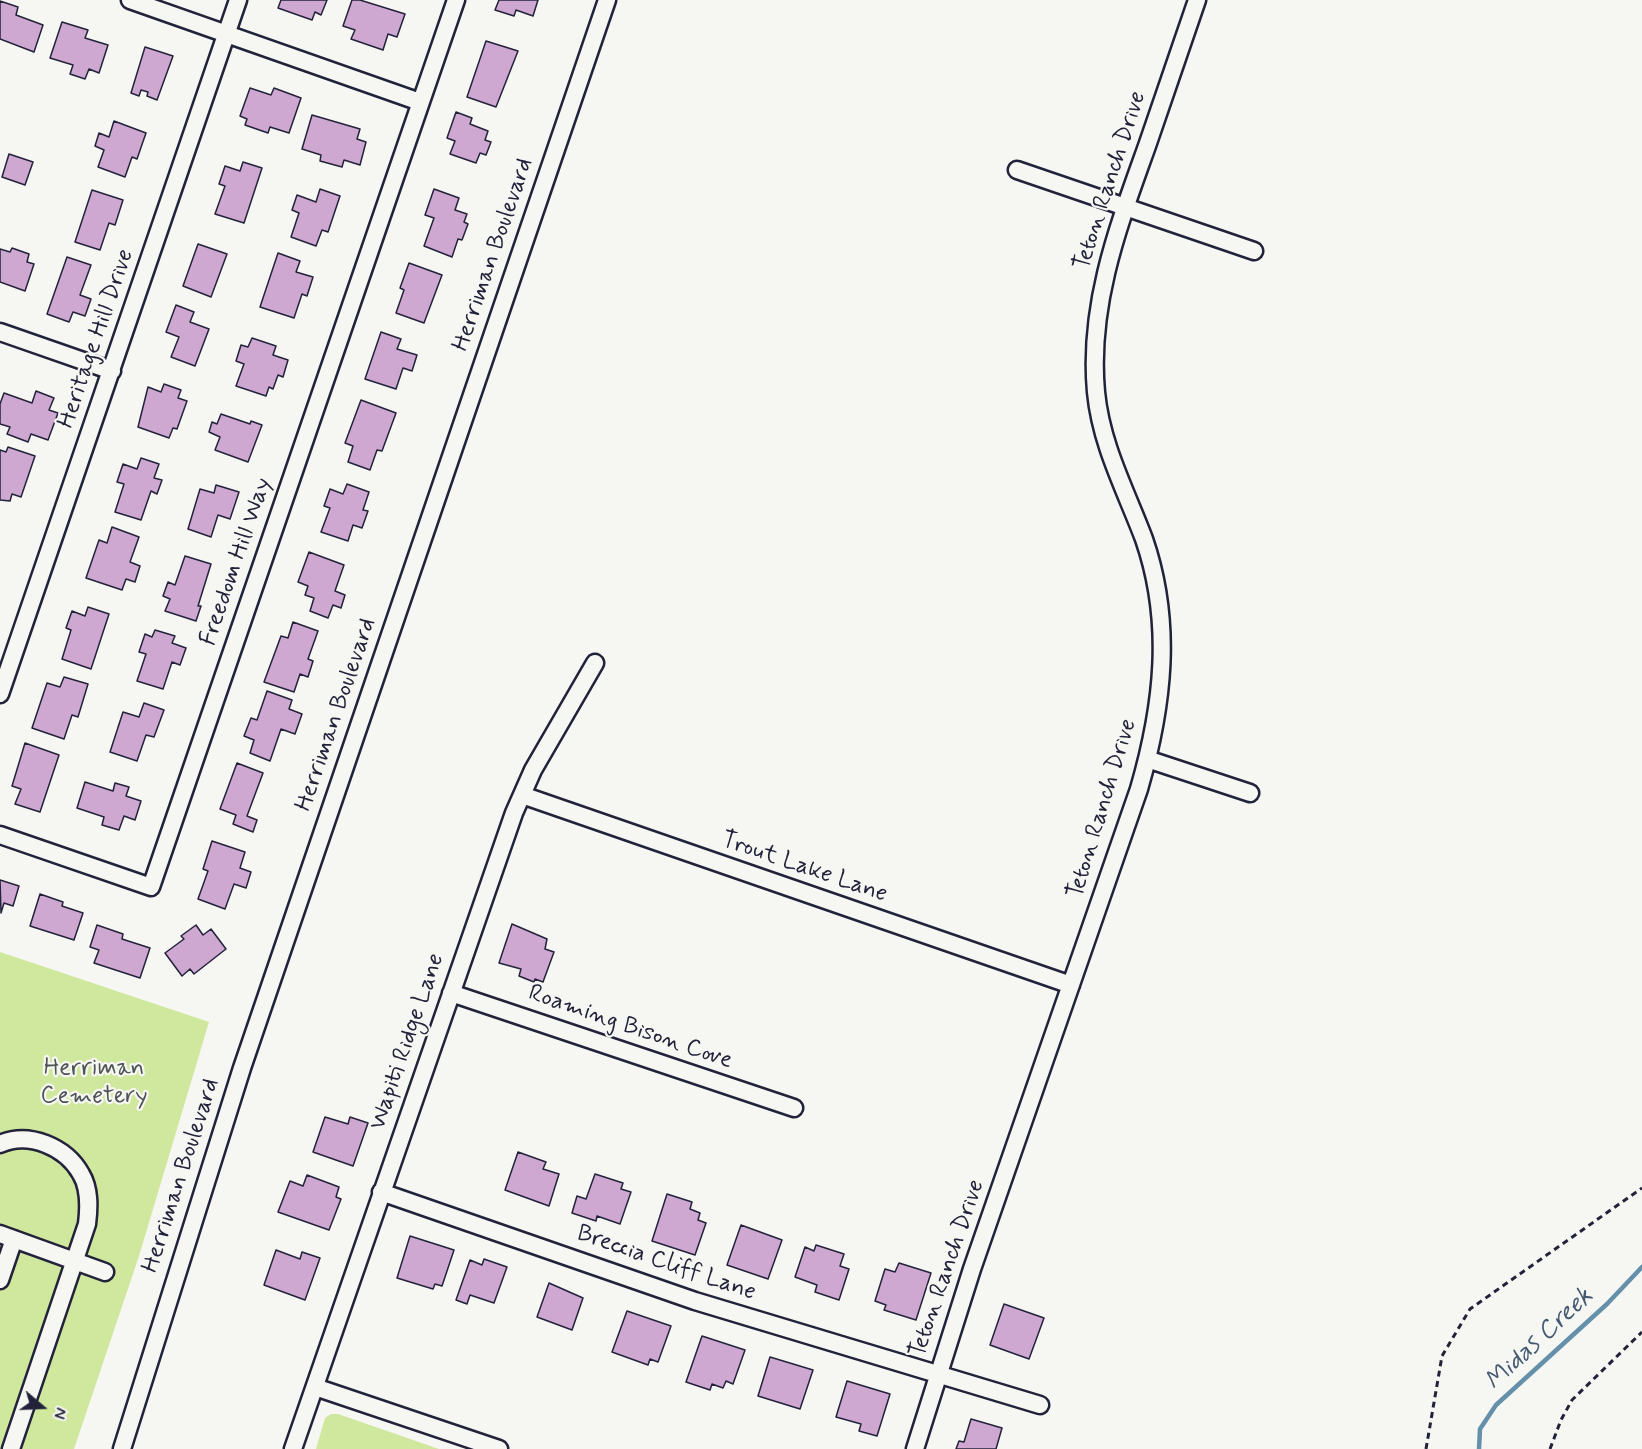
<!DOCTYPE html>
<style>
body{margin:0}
#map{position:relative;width:1642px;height:1449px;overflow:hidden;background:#f6f6f2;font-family:Mynerve,sans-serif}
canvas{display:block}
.north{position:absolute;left:12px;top:1377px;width:60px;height:60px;-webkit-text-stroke:4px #f6f6f2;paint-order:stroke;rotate:109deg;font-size:16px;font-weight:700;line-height:24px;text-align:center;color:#22223b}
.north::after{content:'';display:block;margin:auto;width:21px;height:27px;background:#22223b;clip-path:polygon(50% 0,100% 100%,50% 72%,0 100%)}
</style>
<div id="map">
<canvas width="1642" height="1449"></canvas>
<div class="north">N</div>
</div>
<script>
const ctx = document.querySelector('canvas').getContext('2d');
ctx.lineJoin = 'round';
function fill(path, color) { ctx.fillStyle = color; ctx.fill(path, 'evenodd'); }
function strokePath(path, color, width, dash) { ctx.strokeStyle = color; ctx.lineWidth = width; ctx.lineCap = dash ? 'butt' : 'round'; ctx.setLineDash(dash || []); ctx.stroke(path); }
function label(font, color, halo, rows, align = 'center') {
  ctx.font = font + ' Mynerve,sans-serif'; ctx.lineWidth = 4.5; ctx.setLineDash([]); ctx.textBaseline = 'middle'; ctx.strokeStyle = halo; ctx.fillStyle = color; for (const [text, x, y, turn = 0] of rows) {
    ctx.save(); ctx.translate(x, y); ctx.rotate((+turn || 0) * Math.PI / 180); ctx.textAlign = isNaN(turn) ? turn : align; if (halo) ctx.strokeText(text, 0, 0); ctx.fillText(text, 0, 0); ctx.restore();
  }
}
fill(new Path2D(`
 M 0,952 L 209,1022 L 139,1256 L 74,1449 L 0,1449 Z
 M 331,1414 L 338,1414 L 439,1449 L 316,1449 L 325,1418 Z`), '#d0e89d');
strokePath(new Path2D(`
 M 1479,1449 L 1480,1429 L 1496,1405 L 1607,1304 L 1642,1267`), '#6590aa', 4.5);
const building = new Path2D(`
 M 281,0 L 327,0 L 321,15 L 315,12 L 312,20 L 278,8 Z
 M 352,0 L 360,0 L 405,14 L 397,37 L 388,34 L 383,50 L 351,39 L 355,30 L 343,26 Z
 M 499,0 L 538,0 L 533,16 L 516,10 L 514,16 L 495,10 Z
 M 0,1 L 18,7 L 16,15 L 43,25 L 34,52 L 0,39 Z
 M 62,22 L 88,30 L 85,38 L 108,45 L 99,73 L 89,69 L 85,79 L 70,74 L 73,65 L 50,58 Z
 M 486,41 L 518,51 L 496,107 L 467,97 Z
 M 145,47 L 173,56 L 157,100 L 147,96 L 148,92 L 141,90 L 139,96 L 131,93 Z
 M 250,88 L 271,95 L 274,88 L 301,98 L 289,133 L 270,127 L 268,133 L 245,125 L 247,119 L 240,116 Z
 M 456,112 L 472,118 L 470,124 L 488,131 L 485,140 L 491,142 L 486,155 L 480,153 L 476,163 L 450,154 L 455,141 L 447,138 Z
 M 312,115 L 360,129 L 357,139 L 366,142 L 360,165 L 344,160 L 342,167 L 320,161 L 321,155 L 302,149 Z
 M 114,121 L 146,133 L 137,159 L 132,157 L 125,177 L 98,167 L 104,150 L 95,146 L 99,133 L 109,137 Z
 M 9,154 L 33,162 L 25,185 L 2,177 Z
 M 243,162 L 262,168 L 244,223 L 215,214 L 225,186 L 219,184 L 225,166 L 240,171 Z
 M 320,189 L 340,196 L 328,232 L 322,230 L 316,246 L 291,237 L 299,213 L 292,210 L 297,195 L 316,202 Z
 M 434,189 L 459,198 L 455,210 L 467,214 L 464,222 L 468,224 L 462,240 L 458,239 L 452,257 L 424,246 L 434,218 L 425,215 Z
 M 92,190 L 123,200 L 115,225 L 109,223 L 100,250 L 75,242 Z
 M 198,244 L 227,254 L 211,297 L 183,286 Z
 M 12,248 L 29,254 L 27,262 L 34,264 L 25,291 L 0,282 L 0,249 L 10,252 Z
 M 278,253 L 300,261 L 296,272 L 313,277 L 307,296 L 302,294 L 294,318 L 260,307 Z
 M 67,257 L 91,265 L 80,295 L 91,299 L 85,316 L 73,312 L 69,322 L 47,314 Z
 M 409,263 L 442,275 L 424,323 L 396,313 L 404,290 L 400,288 Z
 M 176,305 L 194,312 L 190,322 L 209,329 L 195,366 L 171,357 L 179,337 L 166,332 Z
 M 381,332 L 401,339 L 397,349 L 417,355 L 412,371 L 403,368 L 396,389 L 365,379 Z
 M 252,338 L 276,346 L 273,355 L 288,360 L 283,377 L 278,375 L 273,389 L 269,387 L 266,396 L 236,386 L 244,364 L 236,361 L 241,345 L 248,347 Z
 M 164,384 L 181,390 L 178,398 L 187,401 L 177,429 L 173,428 L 169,438 L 138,427 L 148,387 L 161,392 Z
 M 36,391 L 54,398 L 49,410 L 58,413 L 48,440 L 31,434 L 28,442 L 7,434 L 10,427 L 0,424 L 0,404 L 4,393 L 32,403 Z
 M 361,400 L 396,413 L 382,451 L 377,450 L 370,470 L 348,462 L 353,446 L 345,443 Z
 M 221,414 L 250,424 L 251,421 L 262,425 L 248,462 L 215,450 L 220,437 L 209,432 L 212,422 L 217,424 Z
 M 8,447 L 35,456 L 21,497 L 12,494 L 10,501 L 0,500 L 0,450 L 6,452 Z
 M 141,458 L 159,464 L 154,478 L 162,480 L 157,494 L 151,491 L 141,520 L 115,512 L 124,484 L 117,482 L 123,464 L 137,469 Z
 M 347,484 L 369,492 L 363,510 L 368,511 L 362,528 L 353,525 L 348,541 L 321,532 L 330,508 L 324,506 L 330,489 L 343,494 Z
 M 216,485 L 239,492 L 230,519 L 218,515 L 211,537 L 188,529 L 200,489 L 214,493 Z
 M 112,527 L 139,537 L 130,562 L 140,566 L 135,582 L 126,579 L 122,590 L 86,578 L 99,540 L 107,543 Z
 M 309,552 L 344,565 L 335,591 L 345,595 L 341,608 L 333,605 L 328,618 L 310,611 L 314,598 L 305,595 L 308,586 L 298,582 Z
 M 185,556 L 211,564 L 198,606 L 201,606 L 196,621 L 165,611 L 170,599 L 163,596 L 168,582 L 175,585 Z
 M 88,607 L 109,614 L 91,669 L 62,659 L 71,630 L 66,628 L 72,611 L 85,616 Z
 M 293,622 L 318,631 L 308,659 L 313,661 L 308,677 L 300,674 L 294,692 L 264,682 L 281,636 L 288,638 Z
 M 155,630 L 175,636 L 172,643 L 186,648 L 180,665 L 172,662 L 163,689 L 137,681 L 146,654 L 139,652 L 145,634 L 152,637 Z
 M 64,677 L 88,684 L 78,717 L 72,715 L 64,739 L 32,728 L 47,683 L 60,687 Z
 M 267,691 L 292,700 L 289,709 L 302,714 L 295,734 L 281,729 L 270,761 L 250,753 L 254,740 L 244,736 L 251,718 L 257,720 Z
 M 144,703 L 164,710 L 154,737 L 146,735 L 137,761 L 110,752 L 123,712 L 139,717 Z
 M 25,743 L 59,755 L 40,812 L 15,804 L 21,789 L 12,786 Z
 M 237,763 L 263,773 L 247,816 L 257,820 L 253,832 L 233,824 L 236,815 L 220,809 Z
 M 85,782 L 113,791 L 115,783 L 129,787 L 126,796 L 141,801 L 135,820 L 124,816 L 119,830 L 102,825 L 104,817 L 77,808 Z
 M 212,841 L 245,852 L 240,868 L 251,872 L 246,888 L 234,884 L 225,909 L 198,899 L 208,871 L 203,869 Z
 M 0,880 L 19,886 L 13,906 L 4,903 L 1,913 Z
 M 40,894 L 63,902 L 62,906 L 83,913 L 74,940 L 30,926 Z
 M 512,924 L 547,939 L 545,949 L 554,952 L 543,982 L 535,979 L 534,982 L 519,976 L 521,969 L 499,963 Z
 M 97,925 L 123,934 L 122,939 L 150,948 L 140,978 L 94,963 L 99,950 L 90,947 Z
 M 196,925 L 203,935 L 211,929 L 226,949 L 194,974 L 190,969 L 182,976 L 165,953 L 184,939 L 181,936 Z
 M 325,1117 L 348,1124 L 350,1117 L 368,1123 L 353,1166 L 313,1152 Z
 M 518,1152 L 546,1162 L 543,1169 L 559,1174 L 549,1206 L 505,1190 Z
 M 595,1174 L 623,1183 L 621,1189 L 631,1192 L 620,1224 L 597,1216 L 596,1221 L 572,1213 L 577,1196 L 586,1199 Z
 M 307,1175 L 339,1187 L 336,1197 L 341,1199 L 329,1230 L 278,1212 L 290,1181 L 303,1186 Z
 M 667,1194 L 692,1202 L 690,1209 L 700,1213 L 698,1220 L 706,1223 L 695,1255 L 652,1241 Z
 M 741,1225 L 782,1240 L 768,1279 L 727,1265 Z
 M 410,1236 L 454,1250 L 442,1286 L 435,1284 L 433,1289 L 397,1278 Z
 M 816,1245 L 844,1254 L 840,1266 L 849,1269 L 839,1300 L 815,1292 L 817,1285 L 795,1277 L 805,1247 L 814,1251 Z
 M 276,1250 L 300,1259 L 302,1252 L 320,1258 L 305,1300 L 264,1285 Z
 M 484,1259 L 507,1267 L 494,1303 L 470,1295 L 467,1304 L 456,1300 L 470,1260 L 482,1265 Z
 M 899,1263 L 931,1273 L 916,1320 L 884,1310 L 886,1305 L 875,1301 L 885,1269 L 895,1272 Z
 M 549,1283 L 583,1298 L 572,1330 L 537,1317 Z
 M 1004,1304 L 1044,1318 L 1029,1359 L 990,1345 Z
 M 627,1311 L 671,1326 L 658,1362 L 650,1359 L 648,1365 L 612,1352 Z
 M 702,1336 L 745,1350 L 733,1384 L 726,1381 L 723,1388 L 712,1384 L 710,1390 L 686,1382 Z
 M 770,1357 L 813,1370 L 800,1409 L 758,1396 Z
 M 847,1381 L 890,1394 L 877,1436 L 859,1431 L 861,1424 L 836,1417 Z
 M 971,1419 L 1002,1428 L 996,1449 L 956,1449 L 959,1441 L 964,1442 Z`);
fill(building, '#cea8d1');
strokePath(building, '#22223b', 1.5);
const minor = new Path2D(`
 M 130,0 L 420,102
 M 1017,170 L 1254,251
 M 0,332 L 112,371
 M 0,694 L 238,0
 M 1147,759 L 1250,793
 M 522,795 L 1071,985
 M 0,835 L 151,887 L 456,0
 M 451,993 L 794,1108
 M 0,1144 C 29,1131 66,1147 81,1174 C 90,1189 89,1208 87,1224 L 11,1449
 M 381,1192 L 695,1301 L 1040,1405
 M 0,1234 L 105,1272
 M 0,1280 L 14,1239
 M 315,1387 L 499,1449
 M 122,1449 L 242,1068 L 607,0
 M 293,1449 L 514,813 L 533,770 L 595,663
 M 915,1449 L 972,1269 L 1139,789 C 1163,706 1173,623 1144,539 C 1126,491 1101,445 1096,392 C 1088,305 1118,227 1147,146 C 1164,97 1180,49 1197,0`);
strokePath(minor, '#22223b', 21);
strokePath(new Path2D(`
 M 1426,1449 L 1442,1356 L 1470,1309 L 1642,1188
 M 1550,1449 L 1561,1420 L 1572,1400 L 1642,1332`), '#22223b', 3, [6, 4.5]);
strokePath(minor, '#f6f6f2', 16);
label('24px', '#22223b', '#f6f6f2', [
 ["Teton Ranch Drive",1111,181,-72],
 ["Herriman Boulevard",494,255,-71],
 ["Heritage Hill Drive",97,339,-71],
 ["Freedom Hill Way",237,562,-71],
 ["Herriman Boulevard",337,715,-71],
 ["Teton Ranch Drive",1103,809,-73],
 ["Trout Lake Lane",804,868,19],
 ["Roaming Bison Cove",630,1028,19],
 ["Wapiti Ridge Lane",408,1042,-71],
 ["Herriman Boulevard",182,1176,-72],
 ["Breccia Cliff Lane",666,1264,19],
 ["Teton Ranch Drive",948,1269,-71]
]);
label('24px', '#4e5454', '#f6f6f2', [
 ["Herriman",94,1069],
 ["Cemetery",94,1097]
]);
label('italic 26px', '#445972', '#f6f6f2', [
 ["Midas Creek",1540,1340,-43]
]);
</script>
